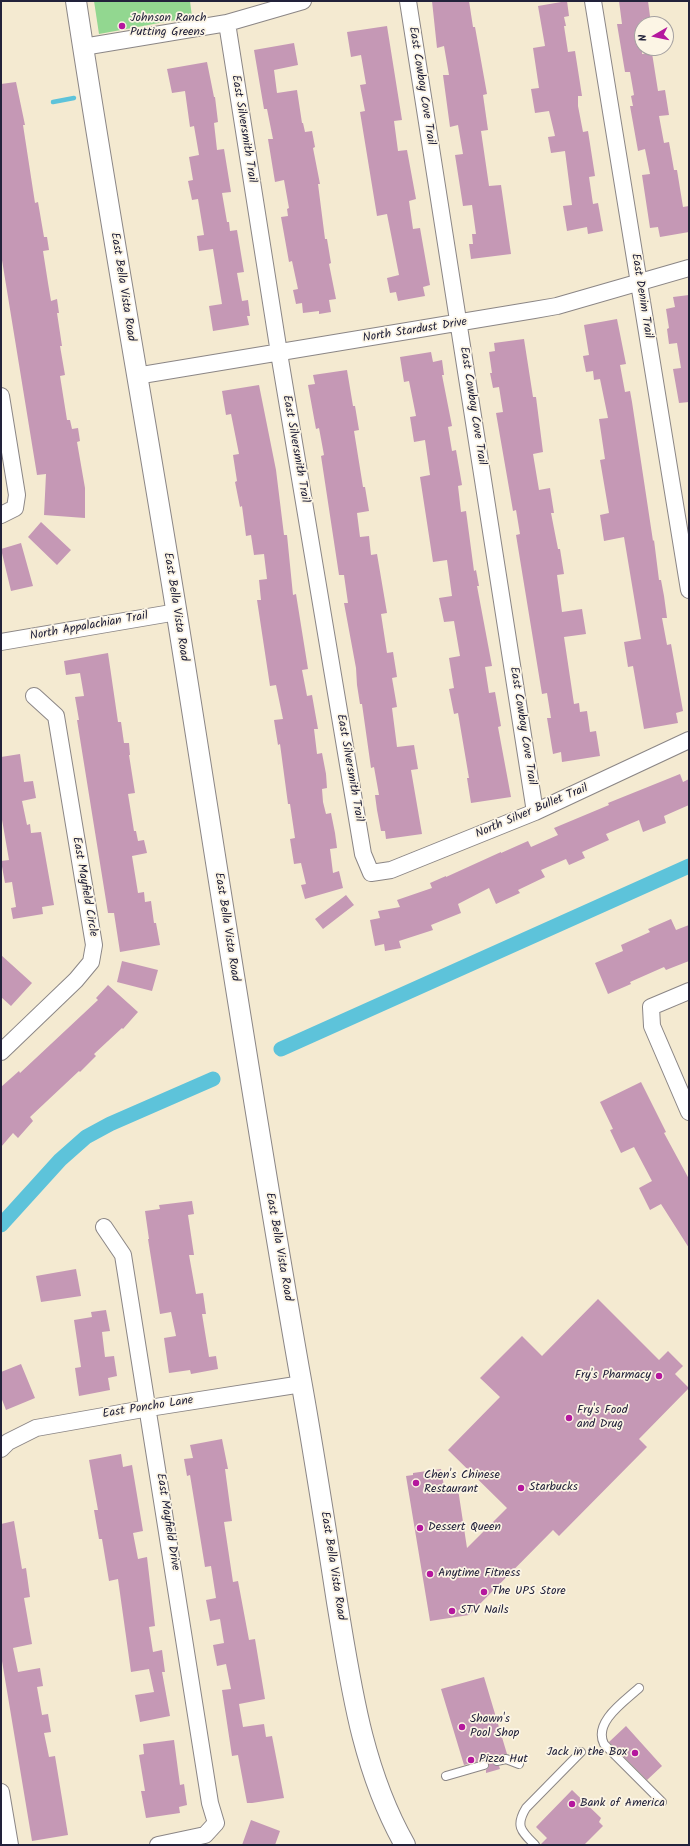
<!DOCTYPE html>
<style>
body{margin:0}
#map{position:relative;width:690px;height:1846px;overflow:hidden;background:#f4ead1;font-family:Kalam,sans-serif}
canvas{display:block}
.frame{position:absolute;inset:0;border:2px solid #22223b;pointer-events:none}
.north{position:absolute;left:634px;top:16px;width:40px;height:40px;box-sizing:border-box;background:#fcf5e5;border:1px solid #a5a1a1;border-radius:50%;rotate:261deg;font-size:11px;font-weight:700;line-height:16px;text-align:center;color:#22223b}
.north::after{content:'';display:block;margin:auto;width:14px;height:18px;background:#b5179e;clip-path:polygon(50% 0,100% 100%,50% 72%,0 100%)}
</style>
<div id="map">
<canvas width="690" height="1846"></canvas>
<div class="frame"></div>
<div class="north">N</div>
</div>
<script>
const ctx = document.querySelector('canvas').getContext('2d');
ctx.lineJoin = 'round';
function fill(path, color) { ctx.fillStyle = color; ctx.fill(path, 'evenodd'); }
function strokePath(path, color, width, dash) { ctx.strokeStyle = color; ctx.lineWidth = width; ctx.lineCap = dash ? 'butt' : 'round'; ctx.setLineDash(dash || []); ctx.stroke(path); }
function label(font, color, halo, rows, align = 'center') {
  ctx.font = font + ' Kalam,sans-serif'; ctx.lineWidth = 3.5; ctx.setLineDash([]); ctx.textBaseline = 'middle'; ctx.strokeStyle = halo; ctx.fillStyle = color; for (const [text, x, y, turn = 0] of rows) {
    ctx.save(); ctx.translate(x, y); ctx.rotate((+turn || 0) * Math.PI / 180); ctx.textAlign = isNaN(turn) ? turn : align; if (halo) ctx.strokeText(text, 0, 0); ctx.fillText(text, 0, 0); ctx.restore();
  }
}
fill(new Path2D(`
 M 94,1 L 190,1 L 192,17 L 99,34 Z`), '#92d790');
strokePath(new Path2D(`
 M 53,102 L 74,98`), '#5dc3da', 4.5);
strokePath(new Path2D(`
 M 281,1049 L 689,866
 M 1,1225 L 60,1160 L 86,1137 L 110,1124 L 213,1079`), '#5dc3da', 15);
fill(new Path2D(`
 M 432,1 L 469,1 L 473,27 L 475,27 L 487,94 L 483,95 L 488,130 L 481,131 L 489,186 L 501,185 L 511,254 L 471,259 L 469,244 L 473,244 L 472,234 L 476,234 L 472,205 L 463,206 L 455,155 L 463,154 L 458,125 L 450,127 L 443,75 L 449,75 L 444,46 L 437,48 Z
 M 567,1 L 569,16 L 564,17 L 566,26 L 564,26 L 568,52 L 575,51 L 582,96 L 578,96 L 578,106 L 583,132 L 588,131 L 595,176 L 589,177 L 593,204 L 598,203 L 603,231 L 588,234 L 587,227 L 567,231 L 563,206 L 572,205 L 565,151 L 551,153 L 548,137 L 555,136 L 549,111 L 535,113 L 531,89 L 539,88 L 533,48 L 545,46 L 538,6 Z
 M 619,1 L 648,1 L 651,24 L 642,24 L 642,54 L 652,53 L 658,91 L 665,90 L 669,115 L 659,116 L 664,143 L 669,142 L 674,170 L 677,170 L 683,207 L 689,206 L 689,232 L 660,237 L 658,227 L 650,228 L 642,175 L 650,174 L 645,149 L 638,151 L 630,106 L 633,106 L 631,96 L 634,95 L 630,72 L 625,72 L 617,24 L 622,24 Z
 M 387,26 L 402,120 L 394,121 L 398,151 L 407,150 L 416,199 L 409,201 L 413,229 L 420,228 L 430,285 L 423,287 L 425,296 L 398,301 L 396,292 L 390,293 L 387,278 L 399,275 L 387,214 L 377,216 L 360,112 L 365,111 L 360,85 L 366,84 L 361,55 L 351,57 L 347,32 Z
 M 294,43 L 298,65 L 274,70 L 277,93 L 297,90 L 302,123 L 303,123 L 305,132 L 312,131 L 315,147 L 313,148 L 320,184 L 318,184 L 325,239 L 327,239 L 331,263 L 329,264 L 336,299 L 329,300 L 331,312 L 319,314 L 319,311 L 303,313 L 302,303 L 296,304 L 293,290 L 298,289 L 292,261 L 289,262 L 281,217 L 288,216 L 287,209 L 289,208 L 284,180 L 275,182 L 268,139 L 273,139 L 267,109 L 264,109 L 254,50 Z
 M 207,62 L 214,97 L 215,97 L 218,122 L 214,123 L 217,150 L 224,149 L 231,192 L 222,193 L 227,222 L 229,222 L 230,231 L 237,230 L 244,272 L 237,273 L 242,301 L 248,300 L 250,316 L 247,316 L 249,325 L 213,331 L 209,306 L 222,304 L 213,249 L 199,251 L 197,236 L 204,235 L 198,199 L 192,200 L 188,181 L 193,180 L 189,157 L 199,155 L 194,126 L 190,127 L 185,91 L 172,93 L 167,69 Z
 M 16,82 L 25,125 L 23,125 L 35,203 L 38,202 L 44,237 L 47,237 L 49,250 L 43,251 L 48,283 L 51,301 L 57,299 L 59,313 L 57,313 L 62,346 L 60,346 L 65,375 L 60,376 L 67,420 L 70,420 L 72,429 L 78,428 L 80,441 L 77,442 L 85,488 L 85,518 L 44,515 L 46,474 L 37,475 L 1,254 L 1,84 Z
 M 689,295 L 689,402 L 679,403 L 673,369 L 681,368 L 677,343 L 669,344 L 667,329 L 669,328 L 666,309 L 675,307 L 673,297 Z
 M 617,319 L 626,364 L 620,365 L 625,392 L 630,391 L 632,402 L 653,541 L 654,540 L 659,580 L 661,580 L 664,596 L 667,618 L 662,618 L 667,645 L 671,644 L 683,711 L 676,713 L 678,723 L 644,729 L 633,666 L 628,667 L 624,642 L 641,639 L 624,537 L 604,541 L 600,515 L 609,513 L 600,460 L 605,459 L 599,419 L 608,418 L 600,379 L 594,380 L 593,371 L 586,372 L 583,356 L 589,355 L 584,325 Z
 M 524,339 L 533,397 L 536,397 L 543,452 L 533,454 L 539,490 L 550,488 L 554,513 L 551,513 L 558,549 L 560,549 L 564,574 L 557,575 L 562,612 L 582,609 L 586,634 L 564,637 L 574,704 L 579,703 L 580,712 L 587,711 L 590,732 L 596,731 L 600,756 L 562,762 L 561,752 L 553,754 L 547,718 L 551,718 L 547,693 L 542,694 L 516,535 L 520,534 L 516,510 L 513,511 L 496,413 L 503,412 L 499,387 L 493,388 L 490,373 L 492,373 L 489,352 L 495,351 L 494,343 Z
 M 431,352 L 433,362 L 442,360 L 444,375 L 442,375 L 452,426 L 448,427 L 452,451 L 456,450 L 462,485 L 458,486 L 461,512 L 466,511 L 474,571 L 476,570 L 479,586 L 477,586 L 492,666 L 485,667 L 489,693 L 495,692 L 501,726 L 498,727 L 511,797 L 471,803 L 467,778 L 469,778 L 458,713 L 454,714 L 449,689 L 454,688 L 449,658 L 460,656 L 454,621 L 444,622 L 439,598 L 452,596 L 447,560 L 433,562 L 420,477 L 430,475 L 425,440 L 414,442 L 410,417 L 416,416 L 409,381 L 404,382 L 400,357 Z
 M 347,370 L 353,406 L 355,406 L 359,430 L 354,431 L 363,487 L 365,487 L 369,511 L 357,513 L 360,537 L 369,536 L 371,555 L 377,554 L 387,613 L 381,614 L 387,653 L 393,652 L 397,677 L 392,678 L 397,707 L 392,708 L 397,747 L 414,745 L 418,769 L 411,770 L 422,834 L 386,839 L 385,831 L 381,831 L 377,810 L 375,795 L 379,795 L 374,767 L 371,768 L 362,704 L 360,704 L 357,685 L 356,668 L 344,603 L 348,603 L 344,575 L 339,575 L 321,456 L 324,455 L 319,428 L 316,429 L 308,385 L 315,384 L 313,375 Z
 M 259,385 L 276,470 L 284,535 L 287,535 L 293,595 L 296,594 L 308,669 L 302,670 L 307,696 L 312,695 L 318,729 L 314,729 L 317,754 L 322,753 L 326,774 L 327,788 L 322,789 L 323,802 L 326,814 L 331,813 L 335,833 L 337,848 L 330,849 L 333,873 L 339,871 L 343,888 L 305,899 L 301,885 L 306,884 L 301,863 L 294,864 L 290,839 L 295,838 L 290,804 L 288,804 L 280,744 L 278,745 L 274,720 L 283,719 L 276,685 L 270,686 L 257,600 L 261,600 L 259,580 L 267,579 L 264,554 L 254,555 L 251,535 L 246,536 L 242,506 L 240,507 L 235,482 L 237,481 L 233,455 L 239,454 L 231,414 L 226,415 L 222,391 Z
 M 41,522 L 71,550 L 57,565 L 28,537 Z
 M 21,543 L 33,586 L 11,591 L 1,549 Z
 M 108,653 L 118,722 L 121,722 L 124,743 L 129,743 L 130,755 L 129,755 L 135,793 L 128,794 L 134,831 L 136,831 L 138,841 L 144,840 L 147,853 L 132,856 L 138,893 L 144,892 L 145,902 L 151,901 L 154,923 L 156,923 L 160,945 L 120,952 L 114,913 L 108,913 L 77,720 L 79,720 L 75,697 L 84,696 L 80,673 L 66,675 L 64,661 Z
 M 20,754 L 24,782 L 33,781 L 36,798 L 22,801 L 27,825 L 30,824 L 31,833 L 41,832 L 54,905 L 42,907 L 43,914 L 13,919 L 11,908 L 16,907 L 12,882 L 5,883 L 1,861 L 9,860 L 1,814 L 1,757 Z
 M 680,774 L 683,782 L 689,779 L 689,805 L 664,816 L 666,823 L 643,832 L 639,820 L 606,834 L 609,840 L 582,852 L 585,858 L 569,865 L 566,859 L 541,870 L 545,877 L 518,890 L 520,893 L 496,904 L 489,888 L 458,904 L 461,913 L 431,925 L 433,930 L 399,941 L 401,948 L 385,951 L 384,944 L 375,946 L 370,920 L 380,918 L 378,911 L 400,907 L 397,900 L 432,888 L 430,883 L 446,876 L 446,877 L 501,852 L 501,853 L 528,841 L 531,847 L 558,835 L 554,828 L 609,805 L 608,803 Z
 M 346,895 L 354,905 L 323,929 L 315,919 Z
 M 671,919 L 676,930 L 689,925 L 689,961 L 666,970 L 664,967 L 630,982 L 631,984 L 608,994 L 595,963 L 623,951 L 621,945 L 650,932 L 648,929 Z
 M 1,955 L 32,983 L 11,1006 L 1,997 Z
 M 122,961 L 158,970 L 152,991 L 117,982 Z
 M 108,985 L 138,1012 L 123,1029 L 122,1028 L 94,1054 L 96,1056 L 80,1072 L 79,1071 L 30,1117 L 33,1121 L 18,1138 L 13,1133 L 1,1147 L 1,1087 L 19,1071 L 20,1073 L 98,1000 L 96,998 Z
 M 641,1082 L 666,1132 L 664,1133 L 689,1179 L 689,1248 L 661,1204 L 650,1210 L 639,1188 L 652,1181 L 634,1147 L 621,1153 L 610,1130 L 613,1129 L 600,1102 Z
 M 192,1201 L 194,1214 L 188,1215 L 194,1255 L 189,1255 L 196,1294 L 203,1293 L 206,1314 L 202,1314 L 209,1357 L 216,1356 L 218,1369 L 191,1374 L 190,1370 L 169,1373 L 164,1338 L 176,1336 L 171,1312 L 160,1314 L 148,1239 L 149,1239 L 145,1211 L 160,1209 L 159,1205 Z
 M 76,1269 L 81,1296 L 41,1302 L 36,1276 Z
 M 598,1299 L 659,1360 L 668,1351 L 683,1366 L 675,1374 L 689,1388 L 639,1439 L 647,1447 L 559,1536 L 553,1530 L 469,1615 L 430,1621 L 406,1476 L 413,1475 L 413,1473 L 441,1469 L 445,1492 L 458,1489 L 467,1548 L 507,1508 L 448,1450 L 500,1397 L 480,1378 L 522,1336 L 542,1356 Z
 M 106,1310 L 110,1331 L 102,1332 L 105,1357 L 114,1356 L 117,1376 L 108,1378 L 110,1390 L 79,1396 L 75,1368 L 81,1367 L 74,1320 L 92,1317 L 91,1312 Z
 M 21,1364 L 35,1398 L 6,1410 L 1,1397 L 1,1372 Z
 M 222,1439 L 228,1469 L 225,1469 L 232,1521 L 224,1522 L 233,1582 L 238,1581 L 249,1640 L 255,1639 L 265,1699 L 239,1704 L 243,1727 L 264,1724 L 266,1737 L 272,1736 L 284,1798 L 252,1803 L 247,1803 L 238,1755 L 232,1756 L 222,1690 L 231,1689 L 226,1664 L 217,1666 L 213,1645 L 224,1643 L 220,1619 L 210,1621 L 206,1600 L 216,1598 L 211,1566 L 205,1567 L 190,1475 L 187,1476 L 184,1459 L 193,1458 L 190,1445 Z
 M 121,1454 L 123,1467 L 132,1465 L 143,1531 L 133,1533 L 138,1559 L 147,1557 L 155,1626 L 149,1627 L 153,1652 L 162,1650 L 165,1672 L 162,1672 L 170,1716 L 140,1722 L 135,1695 L 154,1692 L 149,1669 L 131,1672 L 118,1579 L 109,1581 L 102,1539 L 99,1539 L 94,1510 L 98,1510 L 89,1460 Z
 M 14,1521 L 22,1569 L 26,1568 L 30,1597 L 24,1598 L 32,1644 L 13,1648 L 18,1672 L 40,1668 L 43,1686 L 37,1687 L 42,1715 L 48,1714 L 51,1732 L 44,1733 L 49,1757 L 55,1756 L 68,1835 L 32,1841 L 1,1655 L 1,1524 Z
 M 484,1677 L 507,1754 L 493,1757 L 493,1764 L 499,1766 L 500,1769 L 486,1773 L 486,1770 L 488,1768 L 489,1764 L 486,1760 L 464,1765 L 441,1689 Z
 M 626,1726 L 662,1766 L 647,1780 L 609,1742 Z
 M 174,1740 L 180,1785 L 184,1784 L 187,1805 L 179,1807 L 180,1813 L 146,1818 L 141,1791 L 145,1791 L 139,1755 L 144,1754 L 143,1744 Z
 M 572,1790 L 601,1818 L 599,1822 L 603,1826 L 584,1845 L 540,1845 L 547,1838 L 536,1827 Z
 M 251,1820 L 280,1831 L 275,1845 L 242,1845 Z`), '#c598b5');
const service = new Path2D(`
 M 639,1688 C 625,1701 593,1722 604,1744 L 662,1802
 M 497,1761 L 506,1759 L 519,1764
 M 446,1776 L 484,1765
 M 535,1845 C 521,1831 515,1826 526,1808 L 581,1752`);
const minor = new Path2D(`
 M 408,1 L 535,812
 M 593,1 L 689,590
 M 227,23 L 279,353 L 363,854 L 371,873 L 391,870 L 535,812 L 689,740
 M 83,47 L 227,23 L 303,1
 M 136,376 L 534,310 L 557,306 L 689,268
 M 1,396 L 17,495 L 15,508 L 1,515
 M 1,642 L 177,612
 M 689,991 L 651,1007 L 652,1026 L 689,1112
 M 1,1052 L 76,980 L 91,962 L 94,945 L 56,716 L 34,696
 M 104,1227 L 123,1255 L 210,1803 L 216,1823 L 205,1835 L 158,1845
 M 1,1449 L 8,1442 L 36,1428 L 149,1408 L 302,1384
 M 1,1792 L 10,1845`);
const tertiary = new Path2D(`
 M 76,1 C 107,206 144,410 177,615 C 217,866 255,1118 299,1369 C 313,1446 325,1524 337,1602 C 351,1686 362,1769 405,1845`);
strokePath(service, '#8b8686', 10);
strokePath(minor, '#8b8686', 18);
strokePath(tertiary, '#8b8686', 22);
strokePath(service, '#fff', 8);
strokePath(minor, '#fff', 16);
strokePath(tertiary, '#fff', 20);
for (const [x, y, r, color] of [
 [122,26,4,"#b5179e"],
 [659,1376,4,"#b5179e"],
 [569,1418,4,"#b5179e"],
 [416,1483,4,"#b5179e"],
 [521,1488,4,"#b5179e"],
 [420,1528,4,"#b5179e"],
 [430,1574,4,"#b5179e"],
 [484,1592,4,"#b5179e"],
 [452,1611,4,"#b5179e"],
 [462,1727,4,"#b5179e"],
 [635,1753,4,"#b5179e"],
 [471,1760,4,"#b5179e"],
 [572,1804,4,"#b5179e"]
]) { const dot = new Path2D(); dot.arc(x, y, r, 0, 2 * Math.PI); ctx.fillStyle = color; ctx.fill(dot); strokePath(dot, '#fcf5e5', 1.5); }
label('12px', '#22223b', '#fcf5e5', [
 ["Johnson Ranch",130,19],
 ["Putting Greens",130,33],
 ["Fry's Pharmacy",651,1376,"right"],
 ["Fry's Food",577,1411],
 ["and Drug",577,1425],
 ["Chen's Chinese",424,1476],
 ["Restaurant",424,1490],
 ["Starbucks",529,1488],
 ["Dessert Queen",428,1528],
 ["Anytime Fitness",438,1574],
 ["The UPS Store",492,1592],
 ["STV Nails",460,1611],
 ["Shawn's",470,1720],
 ["Pool Shop",470,1734],
 ["Jack in the Box",627,1753,"right"],
 ["Pizza Hut",479,1760],
 ["Bank of America",580,1804]
], 'left');
label('12px', '#22223b', '#fcf5e5', [
 ["East Cowboy Cove Trail",421,86,81],
 ["East Silversmith Trail",243,129,81],
 ["East Bella Vista Road",122,287,81],
 ["East Denim Trail",641,296,81],
 ["North Stardust Drive",415,331,-9],
 ["East Cowboy Cove Trail",472,406,81],
 ["East Silversmith Trail",295,449,80],
 ["East Bella Vista Road",175,607,81],
 ["North Appalachian Trail",89,627,-10],
 ["East Cowboy Cove Trail",522,726,81],
 ["East Silversmith Trail",349,768,80],
 ["North Silver Bullet Trail",532,812,-23],
 ["East Mayfield Circle",84,887,80],
 ["East Bella Vista Road",226,927,81],
 ["East Bella Vista Road",278,1247,80],
 ["East Poncho Lane",148,1408,-9],
 ["East Mayfield Drive",167,1522,81],
 ["East Bella Vista Road",332,1566,81]
]);
</script>
